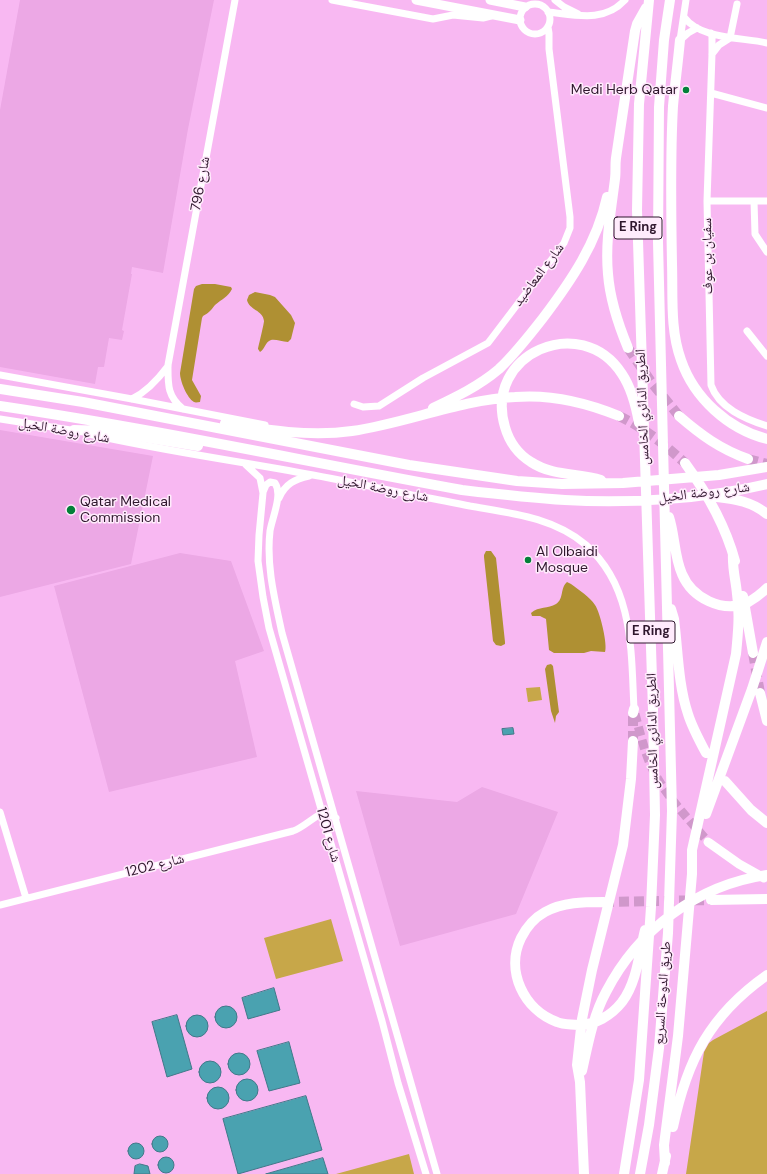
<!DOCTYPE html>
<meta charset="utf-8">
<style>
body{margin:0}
canvas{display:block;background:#f8b8f2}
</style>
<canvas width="767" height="1174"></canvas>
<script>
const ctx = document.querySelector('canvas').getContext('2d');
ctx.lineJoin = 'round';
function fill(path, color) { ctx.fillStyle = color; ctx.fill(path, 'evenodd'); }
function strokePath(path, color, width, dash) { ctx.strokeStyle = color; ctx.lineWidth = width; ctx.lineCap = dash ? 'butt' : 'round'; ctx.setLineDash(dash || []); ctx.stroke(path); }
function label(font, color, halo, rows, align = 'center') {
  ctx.font = font + ' "DM Sans","Noto Naskh Arabic",sans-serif'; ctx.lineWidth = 3; ctx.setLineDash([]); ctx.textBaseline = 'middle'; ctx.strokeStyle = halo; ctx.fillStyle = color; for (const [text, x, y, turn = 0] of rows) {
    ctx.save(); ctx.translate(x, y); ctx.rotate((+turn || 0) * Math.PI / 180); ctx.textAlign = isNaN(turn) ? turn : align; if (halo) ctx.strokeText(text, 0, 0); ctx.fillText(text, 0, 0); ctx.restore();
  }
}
fill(new Path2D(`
 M 20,0 L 214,0 L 188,129 L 163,273 L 132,267 L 131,274 L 132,274 L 122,330 L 124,331 L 122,340 L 109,338 L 104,367 L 98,367 L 95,384 L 0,367 L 0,110 Z
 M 0,430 L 153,456 L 131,564 L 0,597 Z
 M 180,553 L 231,561 L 264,651 L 235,661 L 257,757 L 109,792 L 54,586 Z
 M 482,787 L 558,812 L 516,914 L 400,946 L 356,791 L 457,802 Z`), '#eca8e5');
fill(new Path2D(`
 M 540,687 L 542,700 L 528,702 L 526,688 Z
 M 331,919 L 343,961 L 276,979 L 264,938 Z
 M 767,1011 L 767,1174 L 686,1174 L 704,1052 L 709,1043 L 713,1040 Z
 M 409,1154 L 414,1174 L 336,1174 Z`), '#c7a749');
fill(new Path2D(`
 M 202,284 L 215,284 L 231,287 L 232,289 C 228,297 222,299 215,305 C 211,310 209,313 203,316 L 202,318 L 192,380 L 201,396 L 200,402 C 198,402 196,403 194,402 C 187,398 180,381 180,373 L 194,289 L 196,286 Z
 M 255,292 L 270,295 L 275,297 L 291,315 L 295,323 L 291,339 L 288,342 C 282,342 276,339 271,340 C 265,342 265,349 260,352 L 258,349 C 259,344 264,324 264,321 C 263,310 249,310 247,300 L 249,295 Z
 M 486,551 L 491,551 L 496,558 L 505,642 L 505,644 L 501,646 L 496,645 L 493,641 L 484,557 L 484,555 Z
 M 567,582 L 571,584 C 579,590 590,597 595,605 C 600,612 608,645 605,652 L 591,651 L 584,653 L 554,653 L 549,650 L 546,619 L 540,616 L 532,616 L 531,613 C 539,606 548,609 556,604 C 564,599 560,588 567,582 Z
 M 551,664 L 553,666 L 559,712 L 556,716 L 555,723 L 551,711 L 545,669 L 547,665 Z`), '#af9033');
const water = new Path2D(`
 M 513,728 L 514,734 L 503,735 L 502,729 Z
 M 274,988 L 280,1010 L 248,1019 L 242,998 Z
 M215 1017a11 11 0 1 1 22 0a11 11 0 1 1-22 0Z
 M 177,1015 L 192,1069 L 167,1077 L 152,1022 Z
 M186 1026a11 11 0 1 1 22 0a11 11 0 1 1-22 0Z
 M 289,1042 L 300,1083 L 269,1091 L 257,1051 Z
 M228 1064a11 11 0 1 1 22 0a11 11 0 1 1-22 0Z
 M199 1072a11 11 0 1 1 22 0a11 11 0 1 1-22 0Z
 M236 1090a11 11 0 1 1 22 0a11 11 0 1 1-22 0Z
 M207 1098a11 11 0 1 1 22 0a11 11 0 1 1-22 0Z
 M 306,1096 L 322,1150 L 238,1174 L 223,1119 Z
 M152 1144a8 8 0 1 1 16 0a8 8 0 1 1-16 0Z
 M128 1151a8 8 0 1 1 16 0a8 8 0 1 1-16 0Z
 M158 1165a8 8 0 1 1 16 0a8 8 0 1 1-16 0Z
 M 323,1158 L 328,1174 L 266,1174 Z
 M 140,1164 L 148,1166 L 150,1174 L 134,1174 L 135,1166 Z`);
fill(water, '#4aa2b0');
strokePath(water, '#427889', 1);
strokePath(new Path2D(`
 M 635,714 C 639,729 643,746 649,761 C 660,790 688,818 708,842`), '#d098cb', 9, [9, 4.5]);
strokePath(new Path2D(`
 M 628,348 L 652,383 L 679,416
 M 619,416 C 644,428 664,444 685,463
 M 748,459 L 767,464
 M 753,653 L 760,693
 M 633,741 L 633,713
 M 604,902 L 711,900`), '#d098cb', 10, [10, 5]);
strokePath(new Path2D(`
 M 332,0 L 433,19 L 453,15 L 483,18 L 491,16
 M 555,0 L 564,7 L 578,14
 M520 19a15 15 0 1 1 30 0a15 15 0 1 1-30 0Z
 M 548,12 C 576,15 604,23 625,0
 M 684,17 C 701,40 742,37 767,43
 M 711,33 L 712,37 L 712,54 L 707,201 L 711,385 C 719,408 745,419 767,426
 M 680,40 L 686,0
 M 680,40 L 688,33 L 697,28
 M 712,54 L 719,45 L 730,38 L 737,4
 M 711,93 L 767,108
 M 707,201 L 767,201
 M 754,201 L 755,234 L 767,252
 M 747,331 L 767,356
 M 0,375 L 132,399 L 265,425
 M 132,399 C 146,392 159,378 168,366
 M 354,404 L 363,407 L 379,406 L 423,378 L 488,343 L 564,243 L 570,228 L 570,217 L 549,49 L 549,33 L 548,27
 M 183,409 C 167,396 168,384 168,365 L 235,0
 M 0,419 L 77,431
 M 89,434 C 163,451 239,461 313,475 C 346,481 379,488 412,495 C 431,498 450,502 470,506 C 510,513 553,517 586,545 C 634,587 631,651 634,709
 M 246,465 L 260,478 L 263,493 L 259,535 L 258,561 L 263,597 L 269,628 L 382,1021 L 398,1083 L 426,1174
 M 263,492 L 266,485 L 270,482 L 275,483 C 283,495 272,518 270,531 C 266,566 275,600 282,633 L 437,1174
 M 279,498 C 285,484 295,479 309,476
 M 0,812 L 26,898
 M 0,905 L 293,831 C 303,828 318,813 324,813 C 328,813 332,816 336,818`), '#fff', 7);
strokePath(new Path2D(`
 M 416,0 L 520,20
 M 490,0 L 525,7
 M 708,842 L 739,864 L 764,878`), '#fff', 9);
strokePath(new Path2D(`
 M 680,40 C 678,62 675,84 673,106 C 670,159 671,211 672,264 C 673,296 670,330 681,360 C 694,398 728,429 767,439
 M 628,348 C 618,324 610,300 608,274 C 605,242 611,211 615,179 C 616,172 615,165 616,158 L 635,31 L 637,24 L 646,8
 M 0,389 L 83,402 L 409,465 L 517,481 L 562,484 L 623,483 L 719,475 L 767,467
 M 0,406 C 155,429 308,462 462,490 C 496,494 531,498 565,500 C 629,504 704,499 767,484
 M 433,408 C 456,397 479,386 499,369 C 515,354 529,336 543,318 C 571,281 597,243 607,197
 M 679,416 C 701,435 720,449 748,459
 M 225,423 C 266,430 310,437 352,431 C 407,423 459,400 515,397 C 551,394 585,402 619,416
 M 74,430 L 107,431 L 198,446
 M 685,463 C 707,493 725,524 735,561
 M 601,480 C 578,473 552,476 531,462 C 518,454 509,441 505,427 C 483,354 581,311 622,374 C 632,389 636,406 639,423
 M 717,497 C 736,499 752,502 767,514
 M 669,517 C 675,535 674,556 682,574 C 692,598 722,613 747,603 C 754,599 761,594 767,588
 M 743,596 L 753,653
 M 671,609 L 674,619 C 678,650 678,684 688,714 C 692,727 699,740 706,753
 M 760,693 L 767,721
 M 633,713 L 634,709
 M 725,781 L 751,810 L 767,823
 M 706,814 L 752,689 L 767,642
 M 711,900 L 767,899
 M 604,902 C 584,902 563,902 545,912 C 534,918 526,928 521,938 C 505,971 524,1010 557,1022 C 564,1025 571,1024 578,1025 C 595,1025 611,1016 622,1002 C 637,982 639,954 645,930
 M 582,1071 C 588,1044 593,1016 606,992 C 638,930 697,885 767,875
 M 673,1127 C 687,1060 710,1015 767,975
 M 665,1163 L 664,1145 L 678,1036 L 692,874 L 692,850 L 736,654 C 738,634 740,614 737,594 C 736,581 732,568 733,554
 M 584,1174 L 580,1082 L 577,1065 L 582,1019 L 592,970 L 623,845 L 631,779 L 633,741
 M 624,1174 L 639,1080 L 651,907 L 655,815 L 653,710 L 637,210 L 639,104 L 649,0
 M 640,1174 L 649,1125 L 659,1048 L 668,933 L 672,811 L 658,242 L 659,107 L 664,40 L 670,0
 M 662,1174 L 666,1156`), '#fff', 10);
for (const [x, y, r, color] of [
 [686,90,4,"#038039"],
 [71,510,5,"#038039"],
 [528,560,4,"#038039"]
]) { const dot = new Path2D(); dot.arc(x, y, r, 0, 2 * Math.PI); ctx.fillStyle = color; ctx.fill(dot); strokePath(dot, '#ffebfc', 1.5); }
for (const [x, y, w] of [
 [638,228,48],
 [651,632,48]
]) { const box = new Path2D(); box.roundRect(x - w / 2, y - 11, w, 22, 3); ctx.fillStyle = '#ffebfc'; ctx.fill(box); strokePath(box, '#2f172d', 1); }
label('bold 13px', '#2f172d', null, [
 ["E Ring",638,228],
 ["E Ring",651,632]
]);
label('14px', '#2f172d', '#ffebfc', [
 ["Medi Herb Qatar",678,90,"right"],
 ["Qatar Medical",80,502],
 ["Commission",80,518],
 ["Al Olbaidi",536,552],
 ["Mosque",536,568]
], 'left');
label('14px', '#2f172d', '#ffebfc', [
 ["شارع 796",201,184,-80],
 ["سفيان بن عوف",708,256,-91],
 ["شارع المعاضيد",539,275,-53],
 ["الطريق الدائري الخامس",643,407,-92],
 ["شارع روضة الخيل",64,431,10],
 ["شارع روضة الخيل",383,489,11],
 ["شارع روضة الخيل",704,493,-7],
 ["الطريق الدائري الخامس",653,731,-91],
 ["شارع 1201",328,835,74],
 ["شارع 1202",155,866,-14],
 ["طريق الدوحة السريع",663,993,-86]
]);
</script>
